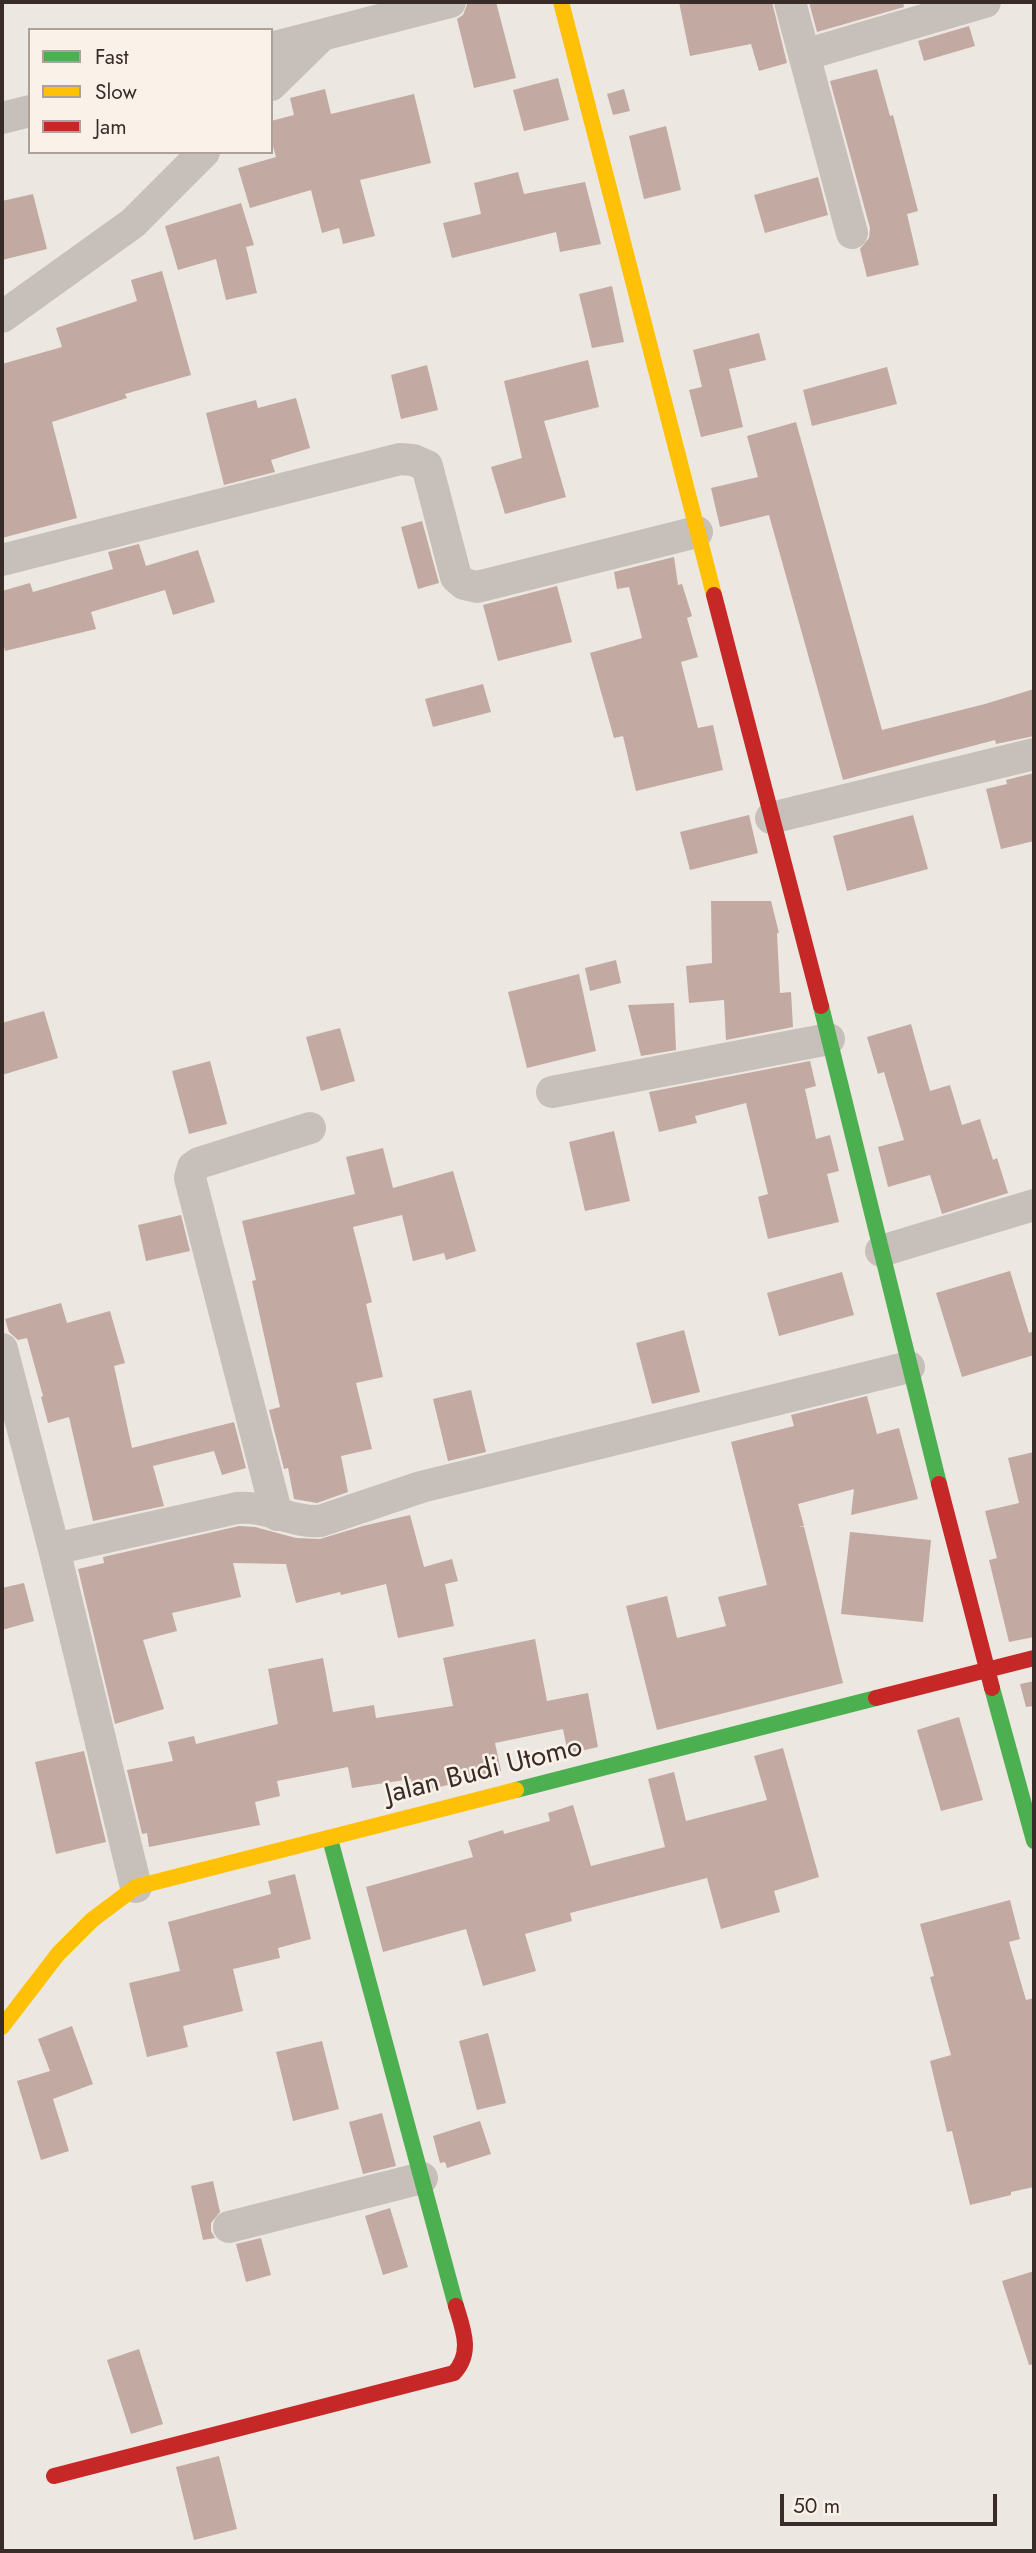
<!DOCTYPE html>
<style>
body{margin:0}
#map{position:relative;width:1036px;height:2553px;overflow:hidden;background:#ede7e1;font-family:Jost,sans-serif}
canvas{display:block}
.frame{position:absolute;inset:0;border:4px solid #382c28;pointer-events:none}
.legend{position:absolute;left:28px;top:28px;width:245px;height:126px;box-sizing:border-box;background:#faf1e8;border:2px solid #aca29b;margin:0;padding:9px 12px;list-style:none;font-size:21px;color:#382c28}
.legend li{display:flex;align-items:center;gap:14px;height:35px}
.legend b{width:35px;border:2px solid #aca29b}
.scale{position:absolute;left:780px;top:2494px;width:217px;height:32px;box-sizing:border-box;border:4px solid #382c28;border-top:0;padding-left:9px;font-size:21px;line-height:24px;white-space:nowrap;color:#382c28;-webkit-text-stroke:5px #faf1e8;paint-order:stroke}
</style>
<div id="map">
<canvas width="1036" height="2553"></canvas>
<div class="frame"></div>
<ul class="legend">
<li><b style="height:9px;background:#4caf50"></b>Fast</li>
<li><b style="height:9px;background:#ffc107"></b>Slow</li>
<li><b style="height:9px;background:#c62828"></b>Jam</li>
</ul>
<div class="scale">50 m</div>
</div>
<script>
const ctx = document.querySelector('canvas').getContext('2d');
ctx.lineJoin = 'round';
function fill(path, color) { ctx.fillStyle = color; ctx.fill(path, 'evenodd'); }
function strokePath(path, color, width, dash) { ctx.strokeStyle = color; ctx.lineWidth = width; ctx.lineCap = dash ? 'butt' : 'round'; ctx.setLineDash(dash || []); ctx.stroke(path); }
function label(font, color, halo, rows, align = 'center') {
  ctx.font = font + ' Jost,sans-serif'; ctx.lineWidth = 5; ctx.setLineDash([]); ctx.textBaseline = 'middle'; ctx.strokeStyle = halo; ctx.fillStyle = color; for (const [text, x, y, turn = 0] of rows) {
    ctx.save(); ctx.translate(x, y); ctx.rotate((+turn || 0) * Math.PI / 180); ctx.textAlign = isNaN(turn) ? turn : align; if (halo) ctx.strokeText(text, 0, 0); ctx.fillText(text, 0, 0); ctx.restore();
  }
}
fill(new Path2D(`
 M 468,2 L 496,2 L 516,78 L 474,88 L 457,19 L 463,15 Z
 M 679,2 L 772,2 L 787,63 L 759,71 L 751,44 L 690,56 Z
 M 809,2 L 903,2 L 904,7 L 817,32 Z
 M 969,26 L 975,46 L 924,61 L 918,41 Z
 M 877,69 L 890,116 L 893,115 L 918,211 L 907,214 L 919,265 L 867,277 L 860,249 L 869,238 L 870,228 L 830,81 Z
 M 558,78 L 569,120 L 524,131 L 513,90 Z
 M 325,89 L 331,114 L 414,94 L 431,163 L 360,180 L 375,236 L 343,244 L 339,228 L 322,233 L 311,190 L 250,208 L 238,168 L 276,157 L 271,139 L 271,121 L 294,115 L 290,98 Z
 M 624,89 L 630,111 L 613,115 L 607,94 Z
 M 666,126 L 681,190 L 644,199 L 629,136 Z
 M 518,172 L 524,194 L 585,182 L 601,244 L 560,252 L 556,232 L 452,258 L 443,223 L 481,214 L 474,183 Z
 M 818,177 L 828,215 L 765,233 L 754,195 Z
 M 33,194 L 47,249 L 2,260 L 2,201 Z
 M 241,203 L 254,245 L 246,247 L 257,293 L 226,300 L 216,259 L 178,270 L 165,226 Z
 M 162,271 L 191,375 L 125,394 L 127,398 L 52,422 L 77,518 L 2,538 L 2,364 L 62,347 L 56,328 L 137,301 L 131,280 Z
 M 612,286 L 624,342 L 592,348 L 579,294 Z
 M 759,333 L 766,360 L 729,369 L 743,427 L 701,437 L 689,390 L 702,387 L 693,350 Z
 M 588,360 L 599,407 L 544,421 L 566,497 L 505,514 L 491,467 L 522,458 L 504,381 Z
 M 427,365 L 438,410 L 401,419 L 391,375 Z
 M 887,367 L 897,404 L 812,426 L 803,390 Z
 M 296,398 L 310,448 L 271,460 L 275,472 L 224,485 L 206,413 L 256,400 L 258,408 Z
 M 796,422 L 882,730 L 985,704 L 1034,689 L 1034,736 L 996,744 L 995,740 L 843,780 L 769,515 L 720,527 L 711,488 L 758,477 L 747,436 Z
 M 422,521 L 439,583 L 418,589 L 401,527 Z
 M 139,544 L 146,566 L 198,550 L 215,602 L 173,615 L 165,590 L 91,612 L 96,629 L 5,651 L 2,638 L 2,591 L 30,583 L 33,592 L 113,569 L 108,552 Z
 M 674,557 L 678,585 L 682,584 L 692,616 L 687,618 L 698,657 L 681,662 L 698,728 L 713,725 L 723,770 L 636,791 L 623,736 L 614,738 L 590,653 L 642,638 L 629,587 L 617,589 L 614,572 Z
 M 557,586 L 572,642 L 498,661 L 483,605 Z
 M 483,684 L 491,712 L 433,727 L 425,699 Z
 M 1034,773 L 1034,841 L 1001,849 L 986,789 L 1007,784 L 1006,780 Z
 M 749,815 L 758,853 L 690,870 L 680,832 Z
 M 913,815 L 928,869 L 847,891 L 833,836 Z
 M 711,901 L 771,901 L 779,933 L 777,933 L 780,993 L 791,992 L 793,1027 L 726,1040 L 724,1000 L 689,1003 L 686,966 L 712,963 Z
 M 616,960 L 621,983 L 590,991 L 585,968 Z
 M 579,974 L 596,1051 L 527,1068 L 508,992 Z
 M 674,1003 L 676,1050 L 641,1056 L 628,1005 Z
 M 44,1011 L 58,1058 L 2,1075 L 2,1023 Z
 M 911,1024 L 930,1091 L 950,1085 L 962,1125 L 980,1119 L 993,1160 L 997,1158 L 1008,1193 L 942,1214 L 930,1175 L 888,1187 L 878,1147 L 904,1140 L 884,1072 L 878,1074 L 867,1037 Z
 M 340,1028 L 355,1081 L 321,1091 L 306,1037 Z
 M 210,1061 L 227,1124 L 189,1134 L 172,1071 Z
 M 810,1061 L 816,1086 L 805,1089 L 816,1139 L 830,1135 L 839,1171 L 827,1174 L 839,1222 L 768,1239 L 758,1197 L 768,1194 L 746,1103 L 695,1116 L 697,1123 L 659,1132 L 649,1092 Z
 M 614,1131 L 630,1201 L 585,1211 L 569,1142 Z
 M 383,1148 L 393,1188 L 453,1171 L 476,1251 L 446,1260 L 444,1253 L 413,1261 L 402,1215 L 353,1227 L 372,1302 L 366,1304 L 383,1377 L 356,1383 L 372,1449 L 341,1456 L 348,1492 L 317,1503 L 294,1499 L 288,1468 L 284,1469 L 269,1410 L 280,1407 L 252,1281 L 256,1280 L 242,1221 L 355,1194 L 346,1157 Z
 M 181,1215 L 190,1251 L 146,1261 L 138,1225 Z
 M 1010,1271 L 1029,1333 L 1034,1331 L 1034,1355 L 962,1377 L 936,1293 Z
 M 842,1272 L 854,1315 L 779,1336 L 767,1293 Z
 M 61,1303 L 67,1323 L 110,1311 L 125,1363 L 114,1366 L 132,1448 L 234,1422 L 246,1468 L 222,1475 L 214,1451 L 153,1466 L 164,1506 L 93,1521 L 69,1417 L 48,1423 L 41,1397 L 43,1396 L 27,1338 L 18,1340 L 9,1332 L 5,1319 Z
 M 684,1330 L 700,1392 L 652,1404 L 636,1343 Z
 M 471,1390 L 486,1452 L 448,1461 L 433,1399 Z
 M 867,1396 L 877,1434 L 899,1428 L 918,1499 L 851,1515 L 854,1489 L 798,1504 L 804,1526 L 799,1527 L 804,1527 L 843,1683 L 657,1730 L 626,1606 L 667,1596 L 677,1638 L 726,1626 L 718,1597 L 767,1585 L 731,1442 L 794,1426 L 791,1415 Z
 M 1034,1452 L 1034,1637 L 1009,1642 L 989,1560 L 997,1558 L 985,1511 L 1019,1503 L 1008,1458 Z
 M 410,1515 L 424,1567 L 452,1559 L 458,1581 L 445,1584 L 454,1626 L 398,1638 L 386,1584 L 341,1595 L 340,1592 L 296,1603 L 286,1564 L 233,1563 L 241,1597 L 172,1613 L 177,1631 L 143,1640 L 164,1709 L 115,1724 L 78,1569 L 104,1563 L 103,1557 L 239,1526 L 255,1527 L 296,1538 L 320,1539 L 363,1526 Z
 M 850,1532 L 931,1540 L 923,1622 L 841,1614 Z
 M 24,1583 L 34,1621 L 2,1630 L 2,1588 Z
 M 535,1639 L 547,1701 L 588,1693 L 598,1747 L 568,1754 L 563,1729 L 495,1743 L 501,1771 L 413,1794 L 411,1779 L 352,1788 L 348,1767 L 277,1781 L 280,1796 L 255,1802 L 260,1825 L 149,1847 L 147,1833 L 142,1834 L 127,1770 L 173,1761 L 168,1742 L 194,1736 L 196,1744 L 278,1724 L 268,1669 L 323,1658 L 333,1712 L 374,1705 L 376,1718 L 453,1706 L 443,1658 Z
 M 1034,1681 L 1034,1706 L 1026,1707 L 1020,1684 Z
 M 959,1717 L 983,1800 L 941,1811 L 917,1730 Z
 M 783,1748 L 819,1877 L 774,1891 L 780,1912 L 721,1929 L 707,1878 L 570,1913 L 572,1921 L 525,1934 L 536,1971 L 483,1986 L 466,1929 L 383,1952 L 366,1887 L 473,1857 L 468,1841 L 503,1830 L 504,1834 L 550,1821 L 548,1813 L 573,1805 L 591,1866 L 665,1847 L 648,1779 L 674,1772 L 686,1821 L 767,1800 L 754,1756 Z
 M 84,1751 L 106,1842 L 56,1854 L 35,1762 Z
 M 295,1874 L 311,1939 L 278,1948 L 280,1958 L 233,1969 L 243,2011 L 183,2026 L 188,2047 L 147,2057 L 129,1983 L 180,1971 L 168,1922 L 271,1894 L 268,1881 Z
 M 1010,1900 L 1020,1939 L 1009,1942 L 1026,2000 L 1034,1998 L 1034,2187 L 1011,2192 L 1011,2195 L 970,2205 L 952,2131 L 947,2132 L 930,2061 L 951,2055 L 930,1977 L 934,1976 L 920,1924 Z
 M 72,2026 L 93,2084 L 53,2099 L 69,2151 L 41,2160 L 17,2081 L 50,2071 L 38,2039 Z
 M 488,2033 L 506,2103 L 477,2110 L 459,2041 Z
 M 322,2041 L 339,2109 L 293,2121 L 276,2052 Z
 M 382,2113 L 396,2166 L 363,2174 L 349,2122 Z
 M 480,2121 L 491,2154 L 447,2168 L 445,2162 L 440,2163 L 433,2136 Z
 M 213,2181 L 220,2212 L 211,2223 L 211,2231 L 215,2238 L 203,2240 L 191,2186 Z
 M 390,2208 L 408,2267 L 383,2275 L 365,2216 Z
 M 261,2238 L 271,2275 L 246,2282 L 236,2244 Z
 M 1034,2271 L 1034,2364 L 1029,2365 L 1002,2281 Z
 M 139,2349 L 163,2424 L 131,2434 L 107,2360 Z
 M 219,2456 L 237,2529 L 194,2540 L 176,2467 Z`), '#c2a9a2');
strokePath(new Path2D(`
 M 790,2 L 852,233
 M 271,48 L 450,2
 M 804,55 L 985,2
 M 271,85 L 320,37
 M 2,118 L 30,111
 M 2,317 L 133,223 L 204,152
 M 2,560 L 400,459 L 413,460 L 427,466 L 456,577 L 464,584 L 477,587 L 697,532
 M 771,818 L 1034,754
 M 552,1092 L 829,1039
 M 881,1251 L 1034,1205
 M 2,1349 L 54,1549 L 136,1887
 M 277,1515 L 190,1178 L 193,1167 L 199,1163 L 310,1128
 M 54,1549 L 237,1508 C 266,1505 291,1523 320,1521 L 421,1487 L 909,1367
 M 229,2227 L 422,2178`), '#c7bfb9', 32);
strokePath(new Path2D(`
 M 821,1006 L 939,1484
 M 992,1688 L 1034,1841
 M 516,1790 L 876,1698
 M 330,1839 L 456,2306`), '#4caf50', 16);
strokePath(new Path2D(`
 M 561,2 L 714,595
 M 2,2027 L 58,1954 L 92,1920 L 136,1887 L 516,1790`), '#ffc107', 16);
strokePath(new Path2D(`
 M 714,595 L 821,1006
 M 939,1484 L 992,1688
 M 876,1698 L 1034,1658
 M 54,2476 L 454,2373 C 473,2353 463,2329 456,2306`), '#c62828', 16);
label('28px', '#382c28', '#faf1e8', [
 ["Jalan Budi Utomo",484,1772,-14]
]);
</script>
